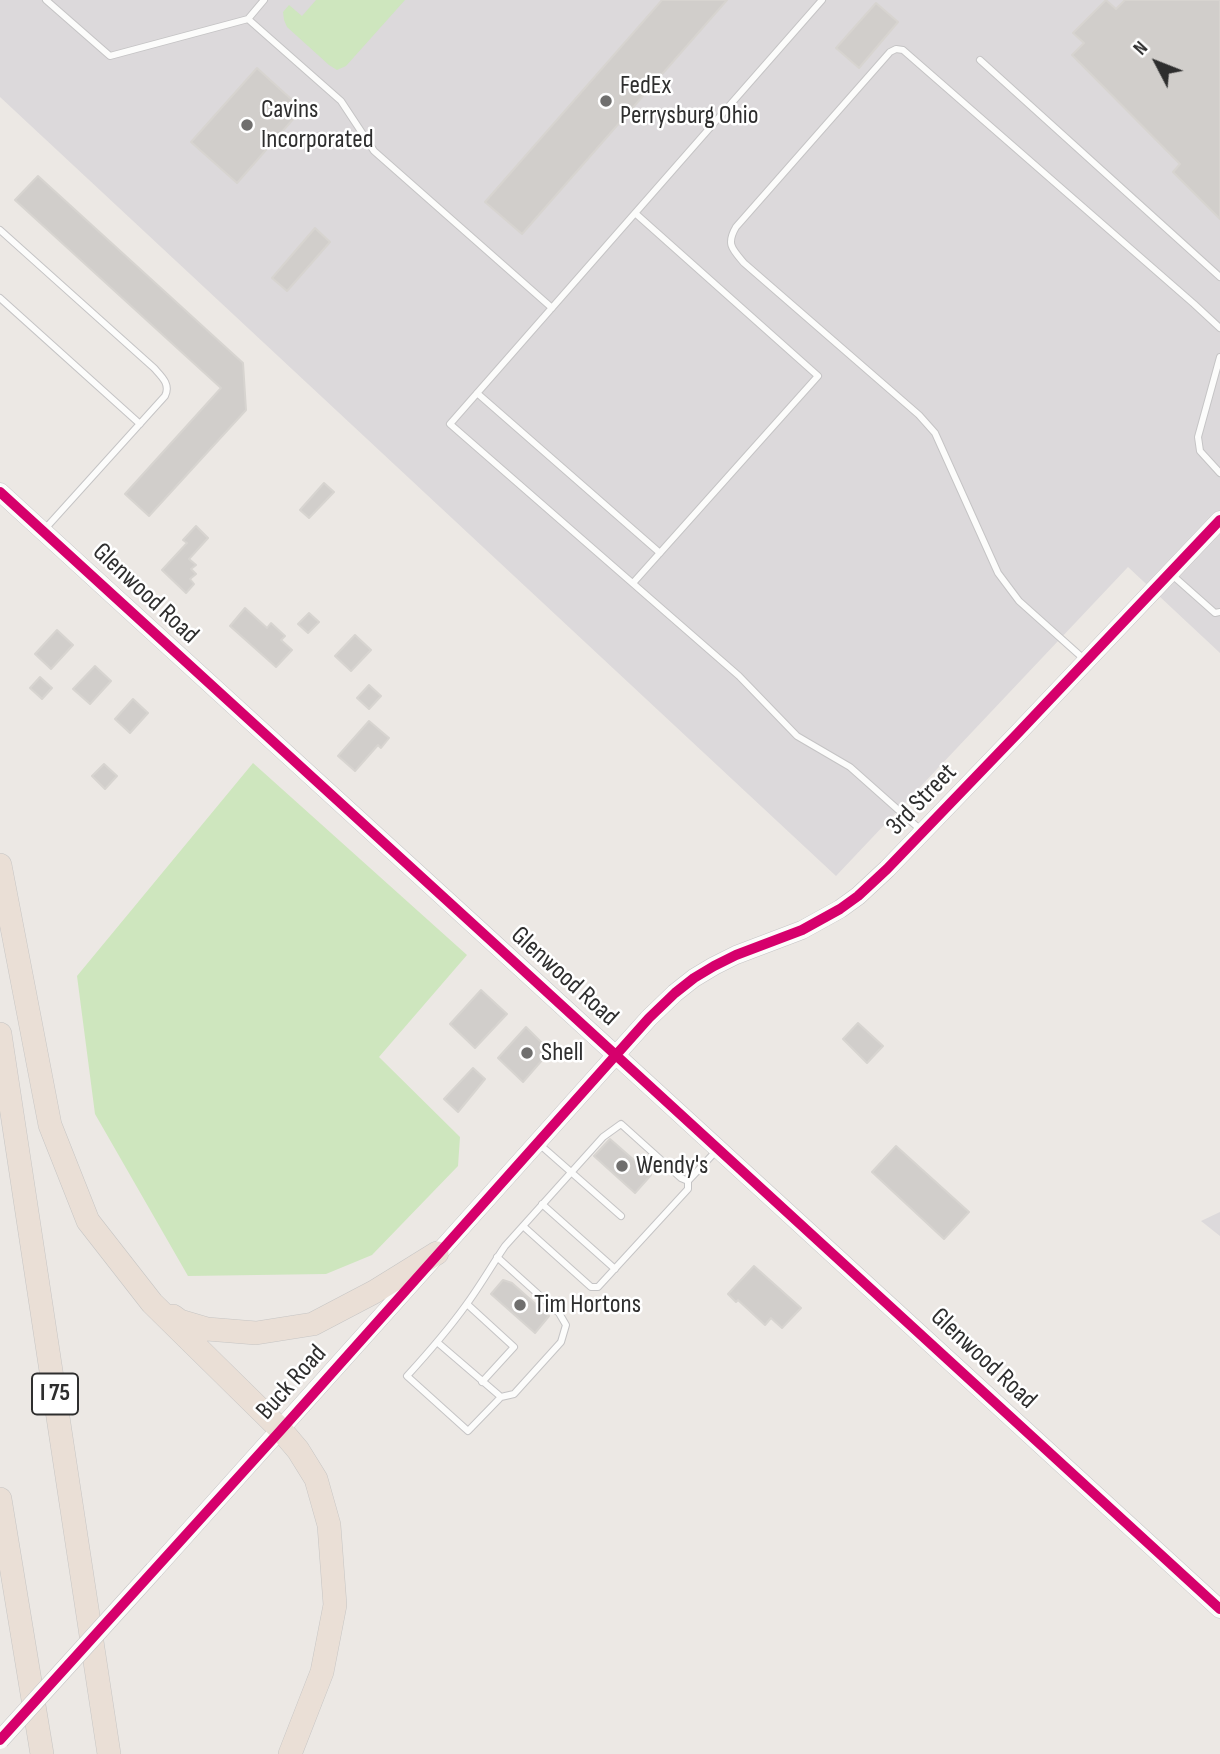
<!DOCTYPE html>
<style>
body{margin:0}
#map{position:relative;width:1220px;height:1754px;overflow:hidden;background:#ece8e4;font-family:"Sofia Sans Condensed",sans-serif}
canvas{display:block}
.north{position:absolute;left:1122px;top:28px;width:70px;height:70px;-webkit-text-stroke:5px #fff;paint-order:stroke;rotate:312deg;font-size:19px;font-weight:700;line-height:28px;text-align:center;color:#2e2e2e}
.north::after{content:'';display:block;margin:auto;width:24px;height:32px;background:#2e2e2e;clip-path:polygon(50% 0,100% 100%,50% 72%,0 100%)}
</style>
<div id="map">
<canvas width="1220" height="1754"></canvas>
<div class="north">N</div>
</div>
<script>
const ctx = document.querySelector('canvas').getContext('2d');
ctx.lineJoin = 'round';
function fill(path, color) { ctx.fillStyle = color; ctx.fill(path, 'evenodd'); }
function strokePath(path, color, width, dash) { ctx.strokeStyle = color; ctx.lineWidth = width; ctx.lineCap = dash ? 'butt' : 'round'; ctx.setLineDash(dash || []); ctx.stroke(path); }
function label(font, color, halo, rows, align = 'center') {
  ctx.font = font + ' "Sofia Sans Condensed",sans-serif'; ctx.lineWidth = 5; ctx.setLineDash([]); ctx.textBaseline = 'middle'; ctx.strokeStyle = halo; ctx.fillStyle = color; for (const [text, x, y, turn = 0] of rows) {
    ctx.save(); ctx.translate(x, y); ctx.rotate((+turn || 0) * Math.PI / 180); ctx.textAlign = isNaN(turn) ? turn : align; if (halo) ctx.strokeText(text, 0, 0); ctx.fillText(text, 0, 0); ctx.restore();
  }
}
fill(new Path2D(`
 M 0,0 L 1220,0 L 1220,653 L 1128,567 L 836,876 L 0,97 Z
 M 1220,1212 L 1220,1236 L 1201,1221 Z`), '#dcd9db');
fill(new Path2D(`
 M 316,0 L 405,0 L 346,66 L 337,70 L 329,65 L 287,27 L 284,20 L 283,12 L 289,5 L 302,16 Z
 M 253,763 L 467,955 L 379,1057 L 460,1137 L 458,1166 L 372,1255 L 326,1274 L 188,1276 L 95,1114 L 77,976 Z`), '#cee6be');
const building = new Path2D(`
 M 662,0 L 727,0 L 522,234 L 485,202 Z
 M 1106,0 L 1116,9 L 1125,0 L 1220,0 L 1220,219 L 1173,172 L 1180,164 L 1072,55 L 1084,43 L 1073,33 Z
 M 876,3 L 898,22 L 859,68 L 836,48 Z
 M 257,68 L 302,109 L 237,183 L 191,142 Z
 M 38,176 L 243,363 L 246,410 L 149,516 L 125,494 L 221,388 L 15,200 Z
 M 315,228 L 330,242 L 287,291 L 272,278 Z
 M 324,483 L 334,492 L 309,518 L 300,510 Z
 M 196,526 L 208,538 L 189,559 L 196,565 L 191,569 L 196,574 L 190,579 L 194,584 L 186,593 L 162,570 L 187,543 L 183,540 Z
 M 245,608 L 267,628 L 271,623 L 285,636 L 281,640 L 292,650 L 276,667 L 230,626 Z
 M 309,613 L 319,622 L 308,633 L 298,624 Z
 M 57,630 L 73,645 L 51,669 L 35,654 Z
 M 355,635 L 371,650 L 351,671 L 335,656 Z
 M 95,666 L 111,681 L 90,704 L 73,689 Z
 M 40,677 L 52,688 L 42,699 L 30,688 Z
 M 369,685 L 381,696 L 369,709 L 357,698 Z
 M 133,699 L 148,713 L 130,733 L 115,719 Z
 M 369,721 L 389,738 L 381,748 L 378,745 L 355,771 L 338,756 Z
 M 104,764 L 117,776 L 105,789 L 92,776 Z
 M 481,990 L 507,1014 L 475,1048 L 450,1024 Z
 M 858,1023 L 883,1046 L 867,1063 L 843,1039 Z
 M 526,1027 L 550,1051 L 523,1082 L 498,1058 Z
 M 473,1068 L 485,1079 L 458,1112 L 444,1099 Z
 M 610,1139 L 651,1175 L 635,1193 L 594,1156 Z
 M 896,1146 L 969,1212 L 944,1239 L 872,1172 Z
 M 754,1266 L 801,1308 L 782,1328 L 771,1318 L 765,1325 L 738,1300 L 736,1302 L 728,1294 Z
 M 503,1280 L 512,1283 L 549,1316 L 535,1333 L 491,1294 Z`);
fill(building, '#d1cecb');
strokePath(building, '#d7d4d0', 2);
const lane = new Path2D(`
 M 46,0 L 110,56 L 248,19
 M 264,0 L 248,19 L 341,101 L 374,151 L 552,308
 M 822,0 L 450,424 L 739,676 L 797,736 L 850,767 L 922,831
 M 980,60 L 1220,277
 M 0,230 L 154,368 C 161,376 171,384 165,396 L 44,530
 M 0,298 L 140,424
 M 1220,357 L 1198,437 L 1200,451 L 1220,473
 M 477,393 L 660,553
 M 1171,574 L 1215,613 L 1220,612
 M 633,583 L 818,376 L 635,213
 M 1085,660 L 1019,601 L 998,573 L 935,433 L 919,415 L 744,263 C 732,249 726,244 736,227 L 890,52 L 896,49 L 903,50 L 1194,304 L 1220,328
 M 538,1143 L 621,1216
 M 542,1204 L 615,1269
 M 523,1226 L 591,1287 L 598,1287 L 688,1189 L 688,1181 L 717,1150
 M 497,1257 L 559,1313 L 566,1325 L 561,1342 L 514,1394 L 501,1397 L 468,1431 L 407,1376 C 428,1353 448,1330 466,1305 C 480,1286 492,1265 505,1246 L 603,1137 L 621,1124 L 681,1178 L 688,1181
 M 467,1304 L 514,1347 L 482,1382
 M 437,1342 L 501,1397`);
const secondary = new Path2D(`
 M 0,492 C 406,865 816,1234 1220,1609
 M 154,1570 L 649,1018 L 675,993 L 694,978 L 714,966 L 736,955 L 802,930 L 840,909 L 858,896 L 887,869 L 1018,733 L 1220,520`);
const highway = new Path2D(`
 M 0,865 L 50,1125 L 88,1221 L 152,1303 L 281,1430 L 298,1450 L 316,1479 L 329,1525 L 335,1605 L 322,1672 L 290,1754
 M 0,1034 L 109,1754
 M 173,1316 L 180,1321 L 207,1329 L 256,1333 L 313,1324 L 374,1292 L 437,1253
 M 0,1499 L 42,1754`);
strokePath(lane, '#c5c4c5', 8);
strokePath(secondary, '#c5c4c5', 19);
strokePath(highway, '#c6c5c4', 24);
strokePath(lane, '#fcfcfb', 6);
strokePath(secondary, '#fcfcfb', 18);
strokePath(highway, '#eadfd6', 23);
const secondaryBridge = new Path2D(`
 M 0,1740 L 154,1570`);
strokePath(secondaryBridge, '#c5c4c5', 19, []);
strokePath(secondaryBridge, '#fcfcfb', 18);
strokePath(new Path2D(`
 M 0,492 C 406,865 816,1234 1220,1609
 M 0,1740 L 281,1430 L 649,1018 L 675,993 L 694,978 L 714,966 L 736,955 L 802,930 L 840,909 L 858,896 L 887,869 L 1018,733 L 1220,520`), '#d6006c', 10);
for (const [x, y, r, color] of [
 [606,101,7,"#706f6e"],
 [247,125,7,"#706f6e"],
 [527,1053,7,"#706f6e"],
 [622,1166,7,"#706f6e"],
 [520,1305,7,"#706f6e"]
]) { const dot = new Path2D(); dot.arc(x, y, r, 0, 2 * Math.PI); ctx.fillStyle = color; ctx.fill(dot); strokePath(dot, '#fff', 2.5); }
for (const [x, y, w] of [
 [55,1394,46]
]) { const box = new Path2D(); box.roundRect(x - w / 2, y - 20.5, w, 41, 5); ctx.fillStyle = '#fff'; ctx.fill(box); strokePath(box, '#2e2e2e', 2); }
label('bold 24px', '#2e2e2e', null, [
 ["I 75",55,1394]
]);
label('26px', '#2e2e2e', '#fff', [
 ["FedEx",620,86],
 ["Perrysburg Ohio",620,116],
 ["Cavins",261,110],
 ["Incorporated",261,140],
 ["Shell",541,1053],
 ["Wendy's",636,1166],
 ["Tim Hortons",534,1305]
], 'left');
label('26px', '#2e2e2e', '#fff', [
 ["Glenwood Road",145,594,43],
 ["3rd Street",922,800,-46],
 ["Glenwood Road",564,977,42],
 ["Glenwood Road",983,1359,43],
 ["Buck Road",292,1383,-48]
]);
</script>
